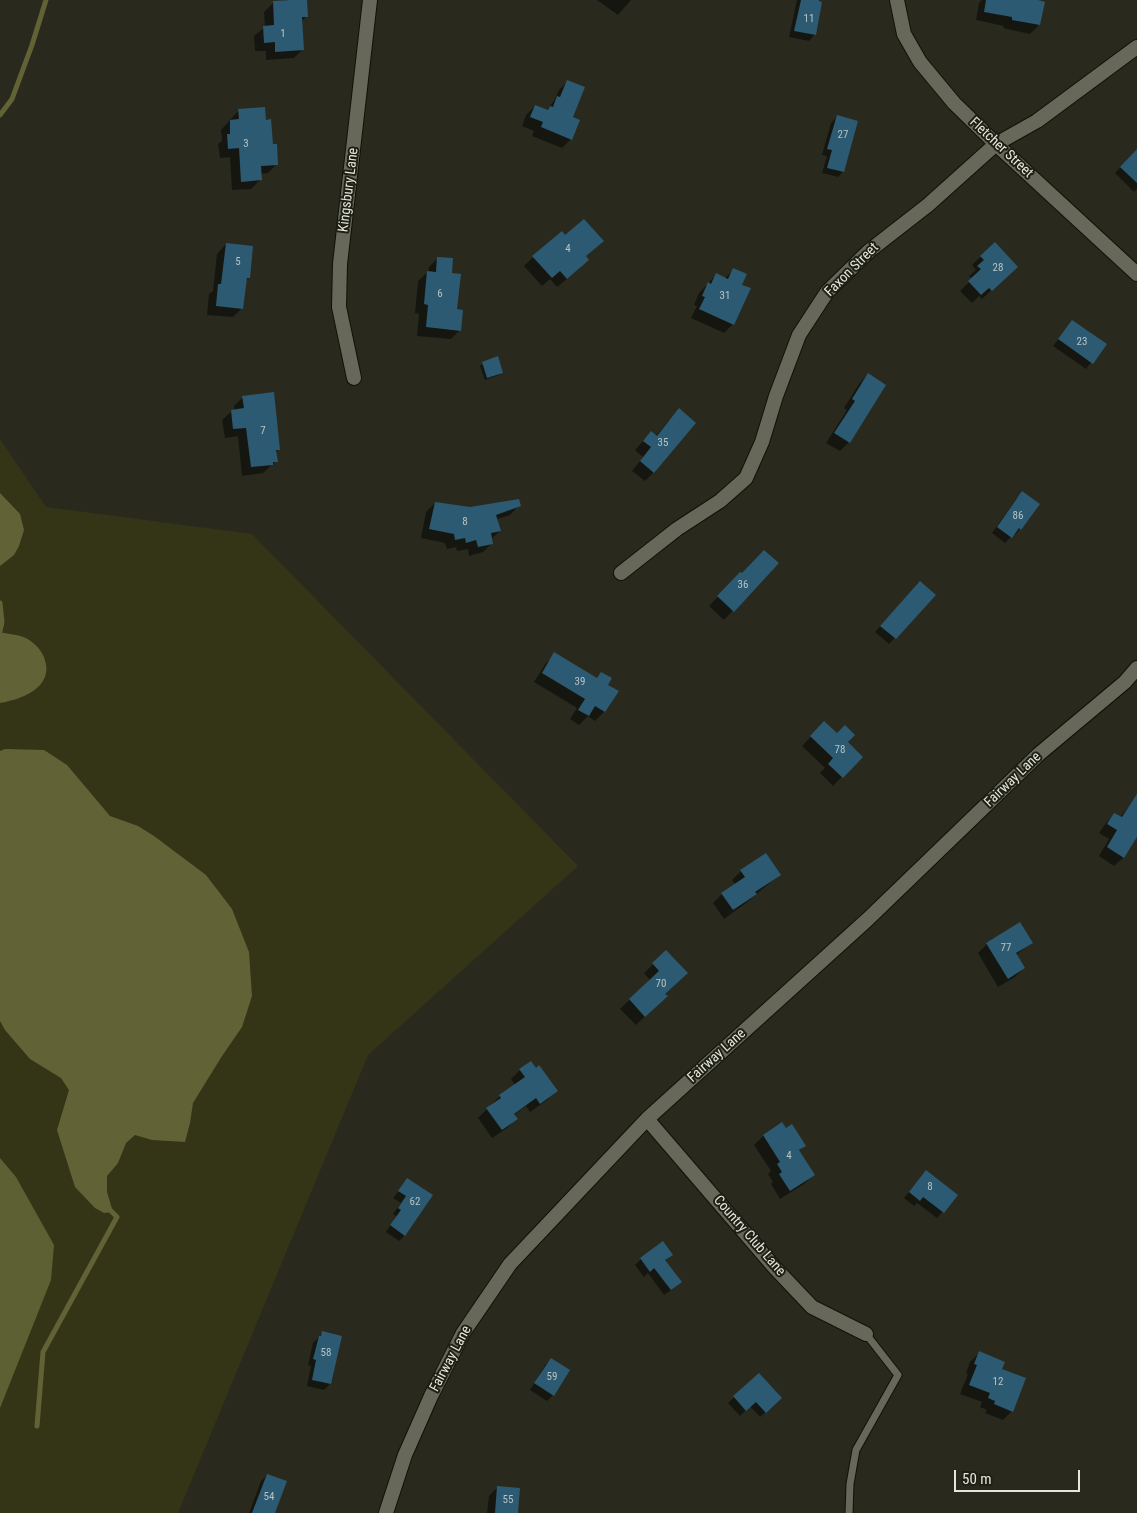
<!DOCTYPE html>
<style>
body{margin:0}
#map{position:relative;width:1137px;height:1513px;overflow:hidden;background:#292a1d;font-family:"Roboto Condensed",sans-serif}
canvas{display:block}
.scale{position:absolute;left:954px;top:1470px;width:126px;height:22px;box-sizing:border-box;border:2px solid #e6e6de;border-top:0;padding-left:6px;font-size:15px;line-height:18px;white-space:nowrap;color:#e6e6de;-webkit-text-stroke:4px #1f2014;paint-order:stroke}
</style>
<div id="map">
<canvas width="1137" height="1513"></canvas>
<div class="scale">50 m</div>
</div>
<script>
const ctx = document.querySelector('canvas').getContext('2d');
ctx.lineJoin = 'round';
function fill(path, color) { ctx.fillStyle = color; ctx.fill(path, 'evenodd'); }
function strokePath(path, color, width, dash) { ctx.strokeStyle = color; ctx.lineWidth = width; ctx.lineCap = dash ? 'butt' : 'round'; ctx.setLineDash(dash || []); ctx.stroke(path); }
function label(font, color, halo, rows, align = 'center') {
  ctx.font = font + ' "Roboto Condensed",sans-serif'; ctx.lineWidth = 4; ctx.setLineDash([]); ctx.textBaseline = 'middle'; ctx.strokeStyle = halo; ctx.fillStyle = color; for (const [text, x, y, turn = 0] of rows) {
    ctx.save(); ctx.translate(x, y); ctx.rotate((+turn || 0) * Math.PI / 180); ctx.textAlign = isNaN(turn) ? turn : align; if (halo) ctx.strokeText(text, 0, 0); ctx.fillText(text, 0, 0); ctx.restore();
  }
}
fill(new Path2D(`
 M 0,439 L 46,507 L 252,534 L 578,866 L 368,1055 L 178,1513 L 0,1513 Z`), '#343517');
fill(new Path2D(`
 M 0,1158 L 16,1177 L 54,1245 L 51,1280 L 0,1408 Z`), '#5d6033');
fill(new Path2D(`
 M 0,493 L 20,514 L 24,530 L 19,546 L 14,555 L 0,566 Z
 M 0,632 C 7,634 16,634 23,637 C 30,639 39,647 43,655 C 57,685 25,699 0,703 Z
 M 5,749 L 44,750 L 67,765 L 110,816 L 138,826 L 154,836 L 206,875 L 232,909 L 249,952 L 252,996 L 242,1027 L 222,1056 L 193,1103 L 190,1123 L 185,1142 L 152,1140 L 135,1135 L 126,1143 L 118,1163 L 107,1176 L 107,1192 L 113,1212 L 104,1213 L 95,1208 L 75,1187 L 57,1130 L 69,1090 L 61,1078 L 30,1059 L 5,1030 L 0,1021 L 0,751 Z`), '#616336');
fill(new Path2D(`
 M 283,0 L 306,0 L 307,16 L 301,22 L 303,49 L 294,58 L 266,60 L 266,51 L 255,51 L 254,36 L 265,27 L 264,12 L 273,3 L 281,2 Z
 M 597,0 L 631,0 L 618,15 Z
 M 797,0 L 818,0 L 814,35 L 809,41 L 789,37 Z
 M 982,0 L 1031,0 L 1039,25 L 1030,34 L 1003,28 L 1004,26 L 976,20 L 979,3 Z
 M 568,81 L 572,118 L 571,139 L 562,148 L 532,136 L 534,131 L 522,126 L 526,115 L 535,106 L 547,111 L 549,107 L 554,101 L 559,90 Z
 M 239,110 L 265,121 L 277,164 L 268,173 L 260,174 L 260,180 L 251,189 L 232,190 L 230,157 L 220,158 L 218,144 L 222,141 L 221,130 Z
 M 837,117 L 843,172 L 838,177 L 822,173 L 827,156 L 822,155 L 831,123 Z
 M 1137,150 L 1137,189 L 1134,192 L 1115,173 Z
 M 565,236 L 602,241 L 585,257 L 579,269 L 557,287 L 550,279 L 542,286 L 524,266 L 533,257 Z
 M 226,244 L 249,278 L 245,281 L 242,308 L 233,317 L 207,315 L 209,294 L 213,291 L 217,254 Z
 M 981,256 L 1016,267 L 982,299 L 979,296 L 972,303 L 960,291 L 972,279 L 969,276 L 976,270 L 972,265 Z
 M 438,258 L 451,274 L 455,310 L 460,330 L 451,339 L 417,336 L 419,314 L 415,313 L 418,281 L 428,272 L 429,267 Z
 M 734,270 L 740,285 L 733,324 L 724,333 L 691,318 L 697,306 L 694,305 L 699,293 L 716,275 L 725,278 Z
 M 1072,321 L 1105,344 L 1086,369 L 1053,346 Z
 M 483,363 L 502,373 L 499,375 L 485,380 L 480,366 Z
 M 868,374 L 849,442 L 840,451 L 826,443 L 847,410 L 844,408 L 859,384 Z
 M 243,397 L 278,450 L 275,453 L 276,461 L 263,473 L 242,476 L 238,436 L 225,438 L 222,420 L 232,411 L 234,411 L 234,406 Z
 M 670,419 L 654,472 L 645,481 L 632,471 L 643,457 L 635,450 L 651,432 L 656,436 Z
 M 1022,493 L 1038,504 L 1020,529 L 1015,535 L 1013,534 L 1005,543 L 992,533 L 1016,499 Z
 M 435,503 L 470,508 L 519,505 L 510,515 L 497,519 L 500,531 L 491,539 L 492,543 L 483,552 L 469,556 L 468,549 L 457,551 L 456,547 L 447,549 L 445,543 L 421,538 L 426,512 Z
 M 777,563 L 724,620 L 709,606 L 732,582 L 742,575 Z
 M 915,588 L 934,595 L 889,644 L 875,632 Z
 M 555,654 L 596,679 L 601,674 L 606,685 L 604,712 L 595,721 L 588,716 L 579,725 L 570,719 L 577,708 L 534,682 L 546,663 Z
 M 824,723 L 861,757 L 833,786 L 820,773 L 825,768 L 802,746 Z
 M 1132,803 L 1137,806 L 1137,834 L 1124,857 L 1114,866 L 1099,856 L 1109,839 L 1099,833 L 1106,823 L 1115,814 L 1120,817 Z
 M 741,871 L 779,875 L 746,903 L 724,919 L 713,903 L 722,894 L 736,885 L 732,880 Z
 M 1020,924 L 1031,943 L 1016,955 L 1024,968 L 1015,977 L 998,987 L 978,953 L 987,944 Z
 M 666,952 L 664,994 L 657,1005 L 636,1025 L 620,1009 L 650,980 L 644,973 Z
 M 536,1069 L 556,1091 L 547,1100 L 530,1112 L 526,1106 L 514,1115 L 516,1119 L 507,1128 L 492,1138 L 478,1118 L 500,1096 L 515,1085 L 511,1079 L 520,1070 Z
 M 782,1124 L 804,1146 L 798,1152 L 813,1175 L 804,1184 L 780,1199 L 771,1184 L 773,1182 L 768,1174 L 771,1171 L 754,1145 L 763,1136 Z
 M 926,1172 L 956,1196 L 937,1218 L 917,1203 L 914,1206 L 904,1198 Z
 M 408,1180 L 405,1235 L 399,1241 L 386,1232 L 396,1216 L 393,1214 L 401,1203 L 393,1198 Z
 M 672,1254 L 664,1261 L 674,1288 L 664,1295 L 648,1273 L 644,1277 L 635,1265 L 641,1259 Z
 M 323,1333 L 340,1336 L 330,1384 L 324,1390 L 307,1386 L 311,1366 L 308,1365 L 313,1343 Z
 M 979,1353 L 1000,1369 L 1012,1411 L 1003,1420 L 985,1413 L 987,1410 L 980,1407 L 982,1402 L 960,1394 L 968,1374 L 966,1373 L 970,1362 Z
 M 551,1360 L 553,1395 L 547,1401 L 530,1390 L 545,1365 Z
 M 759,1375 L 775,1404 L 760,1417 L 750,1406 L 740,1416 L 728,1403 Z
 M 267,1475 L 274,1513 L 249,1513 L 261,1481 Z
 M 498,1487 L 517,1513 L 487,1513 L 489,1496 Z`), '#0007');
strokePath(new Path2D(`
 M 0,115 L 12,99 L 32,45 L 46,0
 M 0,603 L 2,622 L 0,631
 M 37,1426 L 43,1352 L 117,1217 L 109,1209`), '#616336', 5);
fill(new Path2D(`
 M 290,0 L 307,0 L 308,17 L 302,17 L 304,50 L 275,52 L 275,42 L 264,43 L 263,26 L 274,25 L 273,1 Z
 M 801,0 L 819,0 L 819,1 L 822,2 L 816,35 L 794,31 Z
 M 986,0 L 1038,0 L 1045,2 L 1040,25 L 1012,20 L 1012,17 L 984,12 Z
 M 567,80 L 585,87 L 573,117 L 580,120 L 572,140 L 541,127 L 543,122 L 530,117 L 535,105 L 548,110 L 550,106 L 553,107 L 557,96 L 560,97 Z
 M 265,107 L 266,120 L 271,119 L 273,144 L 277,144 L 278,165 L 261,166 L 262,180 L 241,182 L 239,148 L 228,149 L 227,134 L 230,134 L 230,120 L 239,119 L 238,109 Z
 M 837,115 L 858,121 L 844,172 L 827,168 L 832,150 L 827,149 Z
 M 1137,149 L 1137,183 L 1120,167 Z
 M 584,219 L 604,241 L 586,256 L 589,260 L 567,279 L 560,271 L 552,278 L 532,256 L 562,231 L 565,235 Z
 M 995,242 L 1018,267 L 992,291 L 989,288 L 981,295 L 968,281 L 981,269 L 977,266 L 984,260 L 980,256 Z
 M 226,243 L 253,246 L 250,278 L 247,278 L 243,309 L 216,306 L 218,284 L 221,284 Z
 M 437,257 L 453,258 L 452,273 L 461,274 L 457,309 L 463,310 L 461,331 L 426,327 L 428,305 L 424,304 L 427,271 L 436,272 Z
 M 733,268 L 747,274 L 742,285 L 751,288 L 734,325 L 699,309 L 705,297 L 702,296 L 708,282 L 711,284 L 716,273 L 728,279 Z
 M 1072,320 L 1107,344 L 1093,364 L 1058,339 Z
 M 498,356 L 503,373 L 487,378 L 482,362 Z
 M 868,373 L 886,385 L 850,443 L 834,433 L 855,401 L 852,399 Z
 M 274,392 L 280,450 L 276,450 L 278,462 L 273,462 L 273,465 L 251,467 L 246,428 L 233,429 L 231,410 L 244,408 L 242,396 Z
 M 679,408 L 696,423 L 654,473 L 640,461 L 651,447 L 643,441 L 651,431 L 657,436 Z
 M 1022,491 L 1040,504 L 1021,530 L 1019,528 L 1012,538 L 997,527 Z
 M 519,499 L 521,506 L 496,515 L 501,531 L 491,533 L 493,544 L 478,547 L 476,540 L 466,543 L 465,538 L 455,540 L 454,534 L 429,529 L 435,502 L 470,507 Z
 M 764,550 L 779,563 L 734,612 L 717,596 L 740,572 L 742,573 Z
 M 920,581 L 936,595 L 896,639 L 880,626 Z
 M 554,652 L 597,678 L 601,672 L 612,678 L 608,685 L 619,691 L 605,712 L 595,706 L 589,716 L 578,710 L 585,699 L 542,673 Z
 M 824,721 L 837,733 L 845,725 L 855,735 L 848,742 L 863,757 L 843,778 L 828,764 L 833,758 L 810,736 Z
 M 1137,794 L 1137,837 L 1124,858 L 1107,847 L 1117,830 L 1107,824 L 1114,813 L 1122,817 Z
 M 766,853 L 781,875 L 755,892 L 757,894 L 733,910 L 721,893 L 745,877 L 740,870 Z
 M 1020,922 L 1033,943 L 1016,953 L 1025,968 L 1008,979 L 986,943 Z
 M 666,950 L 688,973 L 665,994 L 668,996 L 645,1017 L 629,999 L 659,971 L 652,963 Z
 M 531,1061 L 536,1068 L 539,1065 L 558,1091 L 540,1104 L 536,1098 L 514,1114 L 518,1119 L 502,1130 L 486,1108 L 501,1098 L 499,1095 L 525,1077 L 519,1069 Z
 M 782,1122 L 786,1128 L 792,1124 L 806,1146 L 799,1150 L 815,1175 L 790,1191 L 779,1174 L 782,1172 L 777,1164 L 780,1162 L 763,1135 Z
 M 926,1170 L 958,1195 L 944,1213 L 923,1197 L 920,1201 L 909,1192 Z
 M 407,1178 L 433,1195 L 405,1236 L 390,1225 L 401,1210 L 398,1208 L 406,1196 L 398,1191 Z
 M 663,1241 L 673,1255 L 665,1260 L 682,1282 L 671,1290 L 654,1268 L 650,1272 L 640,1258 Z
 M 322,1331 L 342,1336 L 331,1384 L 312,1380 L 316,1360 L 313,1359 L 319,1336 L 321,1336 Z
 M 979,1351 L 1005,1362 L 1002,1369 L 1026,1378 L 1013,1412 L 994,1404 L 995,1401 L 988,1398 L 990,1393 L 969,1385 L 977,1365 L 974,1364 Z
 M 551,1358 L 570,1370 L 554,1396 L 534,1383 Z
 M 759,1373 L 782,1398 L 766,1413 L 756,1402 L 746,1411 L 733,1396 Z
 M 267,1474 L 287,1481 L 275,1513 L 252,1513 Z
 M 497,1486 L 520,1488 L 518,1513 L 495,1513 Z`), '#2b5a72');
const service = new Path2D(`
 M 849,1513 L 850,1484 L 856,1450 L 898,1375 L 866,1334`);
const minor = new Path2D(`
 M 897,0 L 904,34 L 920,62 L 954,103 L 996,144 L 1137,274
 M 354,378 L 339,307 L 340,264 L 370,0
 M 621,573 L 677,529 L 720,501 L 746,478 L 762,442 L 776,396 L 799,335 L 827,292 L 869,251 L 928,205 L 996,144 L 1037,121 L 1137,47
 M 647,1119 L 775,1268 L 812,1307 L 866,1334
 M 386,1513 L 405,1455 L 431,1396 L 463,1333 L 510,1264 L 647,1119 L 868,919 L 1039,754 L 1125,682 L 1137,668`);
strokePath(service, '#111207', 9);
strokePath(minor, '#111207', 16);
strokePath(service, '#67685a', 7);
strokePath(minor, '#67685a', 14);
label('11px', '#b7c3c3', null, [
 ["11",809,19],
 ["1",283,34],
 ["27",843,135],
 ["3",246,144],
 ["4",568,249],
 ["5",238,262],
 ["28",998,268],
 ["6",440,294],
 ["31",725,296],
 ["23",1082,342],
 ["7",263,431],
 ["35",663,443],
 ["86",1018,516],
 ["8",465,522],
 ["36",743,585],
 ["39",580,682],
 ["78",840,750],
 ["77",1006,948],
 ["70",661,984],
 ["4",789,1156],
 ["8",930,1187],
 ["62",415,1202],
 ["58",326,1353],
 ["59",552,1377],
 ["12",998,1382],
 ["54",269,1497],
 ["55",508,1500]
]);
label('14px', '#e6e6de', '#1f2014', [
 ["Fletcher Street",1001,148,43],
 ["Kingsbury Lane",349,190,-83],
 ["Faxon Street",852,270,-45],
 ["Fairway Lane",1013,780,-44],
 ["Fairway Lane",717,1056,-42],
 ["Country Club Lane",749,1236,49],
 ["Fairway Lane",451,1359,-62]
]);
</script>
